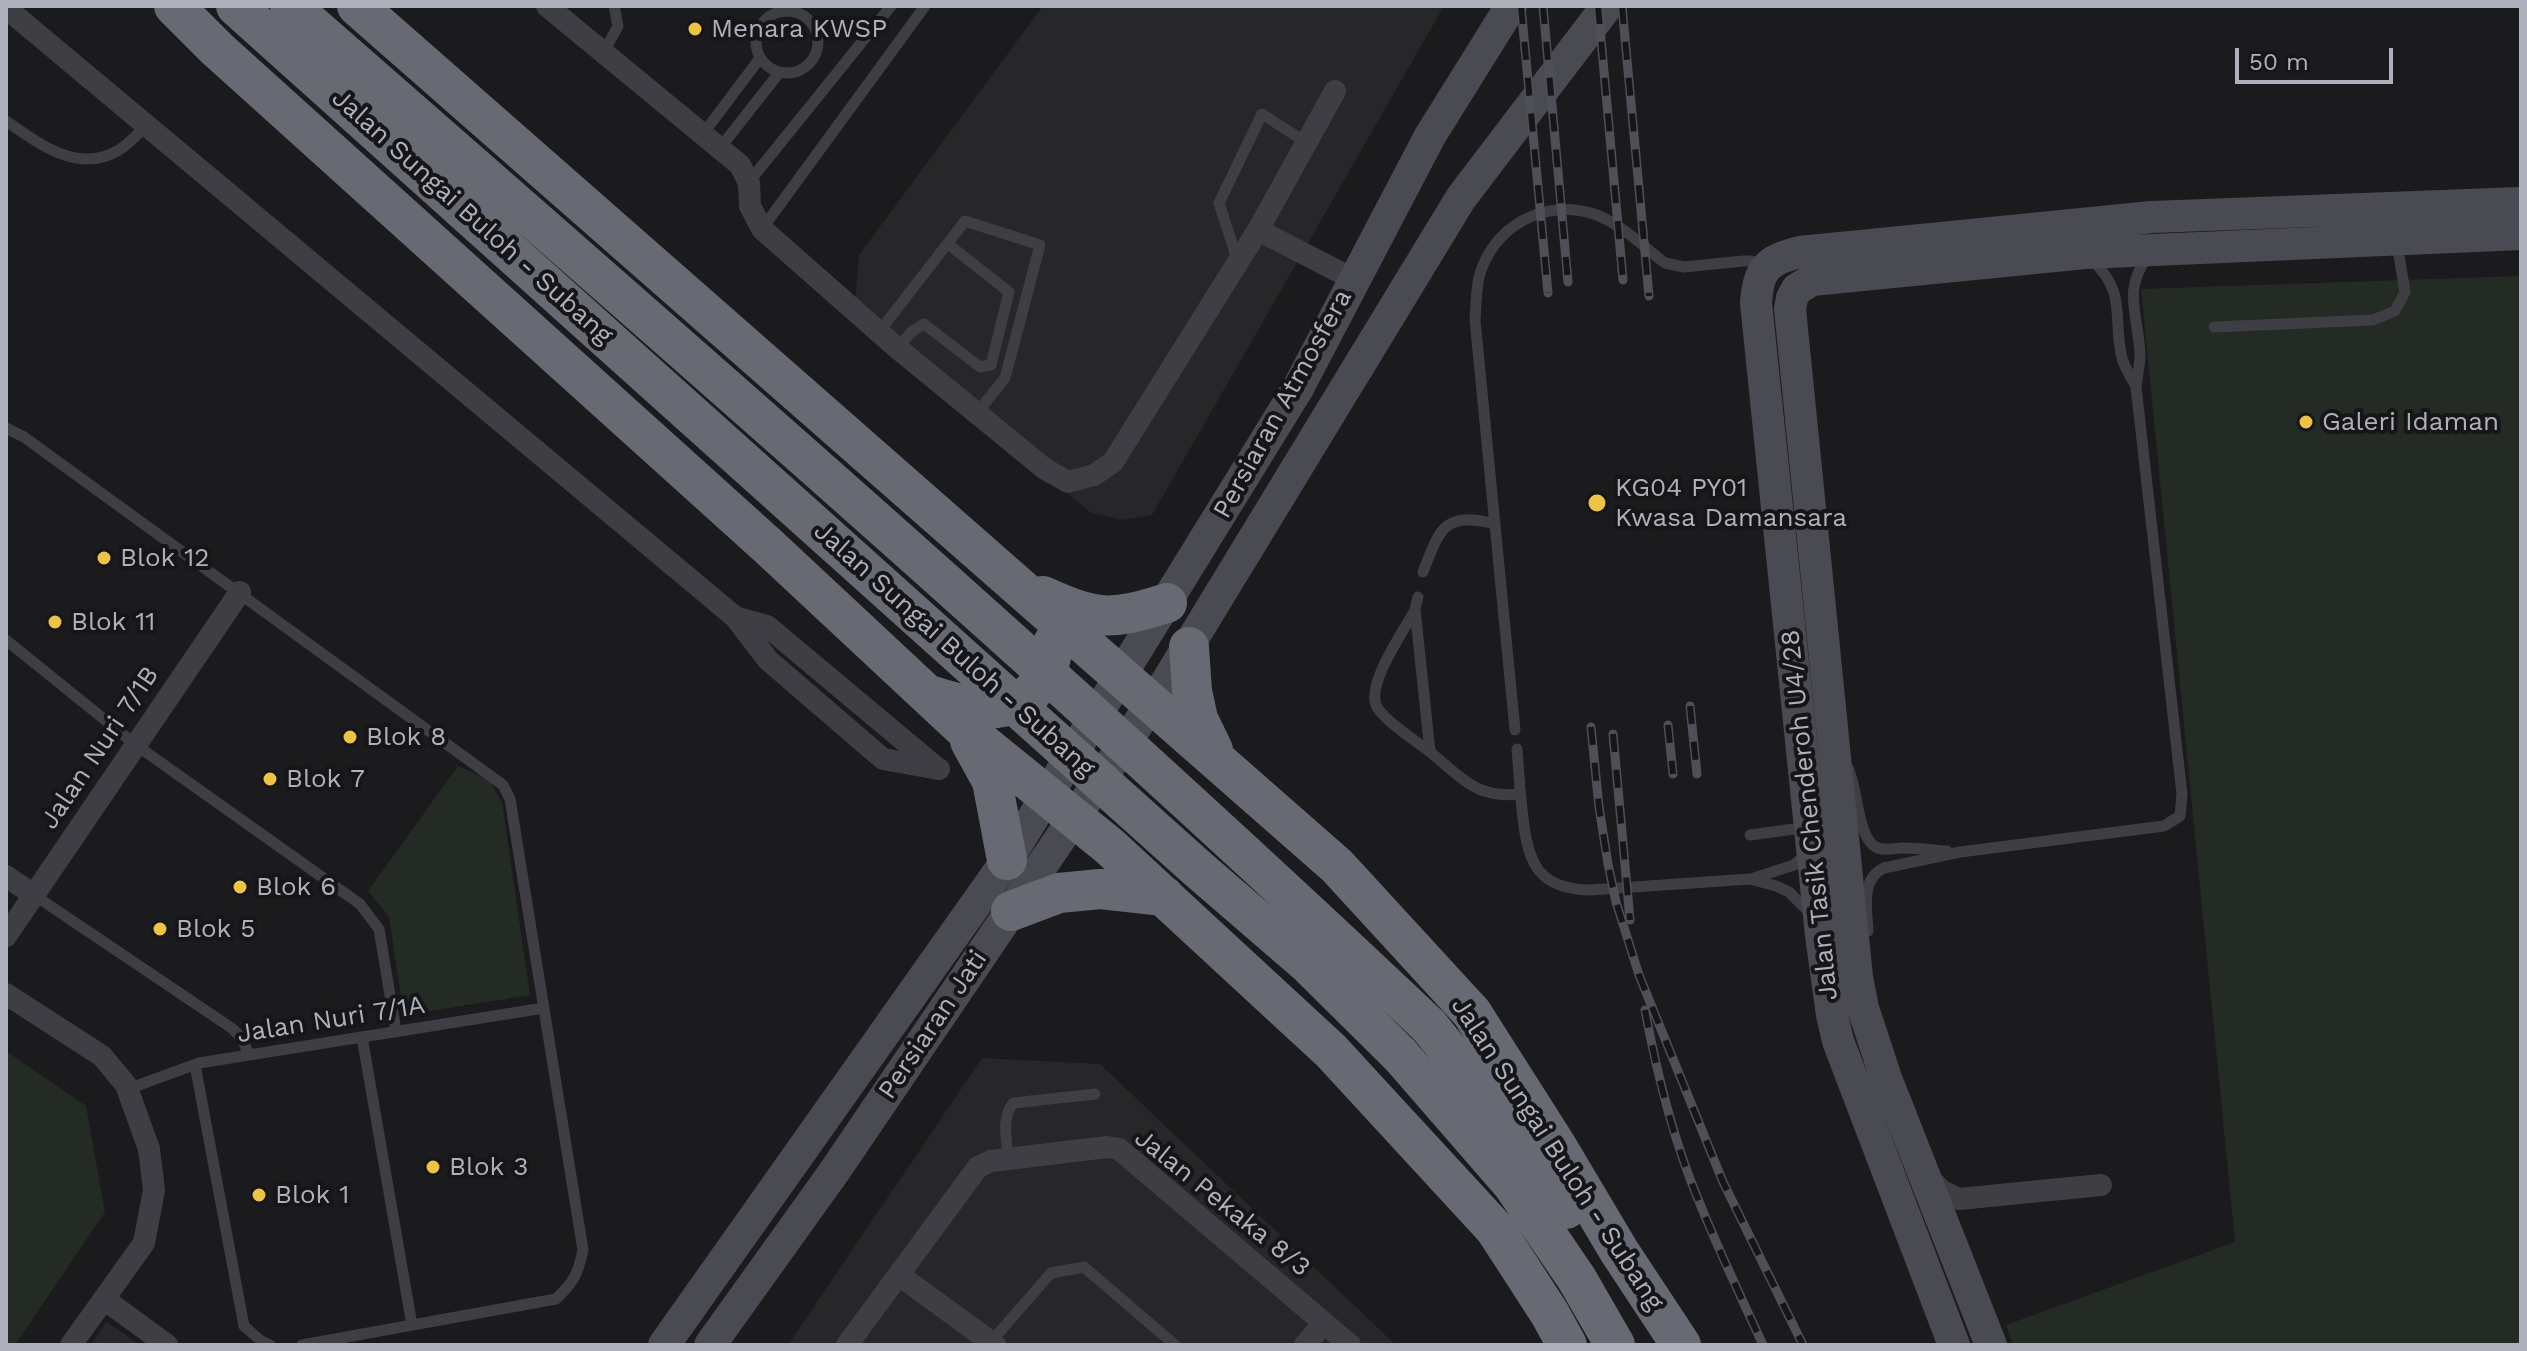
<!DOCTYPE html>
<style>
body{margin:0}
#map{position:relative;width:2527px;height:1351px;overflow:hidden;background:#1b1b1d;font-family:"Work Sans",sans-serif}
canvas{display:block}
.frame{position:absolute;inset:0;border:8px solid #aeb1bc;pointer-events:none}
.scale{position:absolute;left:2235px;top:48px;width:158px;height:36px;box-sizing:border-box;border:4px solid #aeb1bc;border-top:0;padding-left:10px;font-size:24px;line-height:28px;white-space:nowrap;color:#aeb1bc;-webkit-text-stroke:6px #161618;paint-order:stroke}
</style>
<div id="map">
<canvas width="2527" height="1351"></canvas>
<div class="frame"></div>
<div class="scale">50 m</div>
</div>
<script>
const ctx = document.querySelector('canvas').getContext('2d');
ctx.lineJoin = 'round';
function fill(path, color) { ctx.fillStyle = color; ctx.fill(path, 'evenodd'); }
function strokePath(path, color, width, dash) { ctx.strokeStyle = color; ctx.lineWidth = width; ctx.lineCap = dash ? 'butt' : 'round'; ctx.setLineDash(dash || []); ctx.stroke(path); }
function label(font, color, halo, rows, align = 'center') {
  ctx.font = font + ' "Work Sans",sans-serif'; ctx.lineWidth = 8; ctx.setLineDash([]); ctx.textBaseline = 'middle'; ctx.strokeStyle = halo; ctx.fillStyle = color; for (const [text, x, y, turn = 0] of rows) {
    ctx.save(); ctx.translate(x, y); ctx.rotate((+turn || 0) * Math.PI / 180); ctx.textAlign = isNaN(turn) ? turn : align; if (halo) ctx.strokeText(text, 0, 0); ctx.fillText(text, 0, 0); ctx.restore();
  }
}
fill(new Path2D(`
 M 1043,6 L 1444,6 L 1152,515 L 1122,520 L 1090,512 L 854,316 L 859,255 Z
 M 982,1058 L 1100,1064 L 1396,1345 L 788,1345 Z
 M 106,1322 L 107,1322 L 140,1345 L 91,1345 Z`), '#27272a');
fill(new Path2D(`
 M 2521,276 L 2521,1345 L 2013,1345 L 2006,1325 L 2235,1242 L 2141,289 Z
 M 458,766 L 489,780 L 502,802 L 530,995 L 418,1013 L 402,1003 L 389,917 L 368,891 Z
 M 6,1051 L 86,1106 L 105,1212 L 15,1345 L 6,1345 Z`), '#232b24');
strokePath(new Path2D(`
 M756 42a31 31 0 1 1 62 0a31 31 0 1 1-62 0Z
 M 604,52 L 618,26 L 614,6
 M 6,121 C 38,143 78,175 119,150 C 129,144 138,133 147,126
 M 703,134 L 760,58
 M 720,148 L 779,73
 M 749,182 L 891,6
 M 762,229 L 925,6
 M 2091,259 C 2128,293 2112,317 2122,358 C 2124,367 2131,377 2136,386
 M 1238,262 L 1219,203 L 1262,114 L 1307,143
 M 2214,327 L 2373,320 L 2395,311 L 2405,292 L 2397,243
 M 879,332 L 965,221 L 1040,245 L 1005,378 L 977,413
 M 898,349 L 911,332 L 924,324 L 980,367 L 991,365 L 1009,292 L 948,244
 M 6,428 L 24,437 L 503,785 L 510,799 L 583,1250 C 578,1274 574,1282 556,1299 L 302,1345
 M 1423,572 C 1440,529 1443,511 1495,524
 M 1418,597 L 1415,609 L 1430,752 C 1462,778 1476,799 1520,794
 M 1415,610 C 1404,631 1365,685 1377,707 C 1386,722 1415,740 1430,752
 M 6,640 L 136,745 L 360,904 L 379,929 L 396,1031
 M 1515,730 L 1475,320 C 1476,306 1476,291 1479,277 C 1493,226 1544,198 1594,214 C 1620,223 1644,247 1665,263 L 1684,267 L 1743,261 L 1751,261 L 1765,267
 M 1517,749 C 1519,772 1520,795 1523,818 C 1528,864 1539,889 1590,890 L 1750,879 L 1776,886 L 1789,892 L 1810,913
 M 1848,768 C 1858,787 1857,841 1878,848 C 1886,851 1895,848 1903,848 C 1918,848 1933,850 1947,851
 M 1750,835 L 1809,827
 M 1754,878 L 1794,865 L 1806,854
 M 34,895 L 233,1029 L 242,1039 L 249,1055
 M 1868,931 C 1867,909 1860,879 1884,868 L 1960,852 L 2164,826 L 2180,816 L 2182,794 L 2136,387 C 2137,376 2140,365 2140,355 C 2139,317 2121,288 2149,256
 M 362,1037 L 412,1325
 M 195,1065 L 244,1326 L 261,1341 L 270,1345
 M 128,1089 L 199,1063 L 544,1008
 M 1008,1159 C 1007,1140 1001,1119 1013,1103 L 1095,1094
 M 989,1344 L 1051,1273 L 1084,1267 L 1175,1345`), '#3e3e44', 11);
strokePath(new Path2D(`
 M 547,6 L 740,165 L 749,183 L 750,206 L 762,229 L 896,347 L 1045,469 L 1068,482 L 1094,475 L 1113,462 L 1258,230 L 1353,279
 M 6,8 L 735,617 L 768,660 L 883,759 L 939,769
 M 1258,230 L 1335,91
 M 735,617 L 767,626 L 938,769
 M 6,876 L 34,895
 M 6,936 L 240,592
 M 6,994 L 102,1056 L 126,1085 L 149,1149 L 154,1190 L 144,1243 L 71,1345
 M 1927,1176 L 1942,1191 L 1959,1199 L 2101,1185
 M 899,1275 L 995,1345
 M 104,1299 L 167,1345
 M 847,1345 L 978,1167 L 991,1161 L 1107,1147 L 1119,1149 L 1350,1345
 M 1305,1345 L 1324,1323`), '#3e3e44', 22);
strokePath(new Path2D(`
 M 1797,289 L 1792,298 L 1790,309 L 1857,977 L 1863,1008 L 1886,1078 L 1991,1345
 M 1797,289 L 1812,280 L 2085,253 L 2521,234
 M 664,1345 L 1007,860 L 1298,388 L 1430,136 L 1511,6
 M 710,1345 L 834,1172 L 1167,681 L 1461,198 L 1607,6
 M 1954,1345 L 1838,1041 L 1832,1015 L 1821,935 L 1756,303 C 1758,269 1767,260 1800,252 L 2152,217 L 2521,203`), '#4a4b52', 32);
strokePath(new Path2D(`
 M 174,6 L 217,49 L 768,546 L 962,727 L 1109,846 L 1331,1051 L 1495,1229 L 1550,1314 L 1567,1345
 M 357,6 L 1337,866 L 1472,1013 L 1556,1145 L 1619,1251 L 1681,1345
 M 1043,596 C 1097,620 1110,621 1167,603
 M 1189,647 L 1192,691 L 1198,719 L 1213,750
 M 929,695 C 950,701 975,710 997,708 C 1032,704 1051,675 1053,643
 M 970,741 L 992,781 L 1007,860
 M 1011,911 L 1059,893 L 1100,889 L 1164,896
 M 1429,1026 L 1503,1118 L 1566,1209
 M 1400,1055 L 1513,1185 L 1577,1279 L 1615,1345`), '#686a73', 40);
const rail = new Path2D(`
 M 1521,6 L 1548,293
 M 1543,6 L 1568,282
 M 1598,6 L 1623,280
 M 1622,6 L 1649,296
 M 1690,706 L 1697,774
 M 1668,725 L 1673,774
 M 1591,727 L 1599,807 L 1608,864 L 1616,902 L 1639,975 L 1723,1182 L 1803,1345
 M 1613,734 L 1630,920
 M 1645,1010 C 1657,1074 1673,1139 1698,1199 C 1718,1249 1741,1297 1763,1345`);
strokePath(rail, '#4f5057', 9);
strokePath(rail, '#161618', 6, [18]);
strokePath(new Path2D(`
 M 236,6 L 1198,869 L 1307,963 L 1400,1055
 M 290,6 C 674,342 1059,676 1429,1026`), '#686a73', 40);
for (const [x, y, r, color] of [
 [695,29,8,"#edc343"],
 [2306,422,8,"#edc343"],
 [1597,503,10,"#edc343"],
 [104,558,8,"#edc343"],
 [55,622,8,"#edc343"],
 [350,737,8,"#edc343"],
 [270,779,8,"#edc343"],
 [240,887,8,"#edc343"],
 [160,929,8,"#edc343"],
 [433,1167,8,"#edc343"],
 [259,1195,8,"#edc343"]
]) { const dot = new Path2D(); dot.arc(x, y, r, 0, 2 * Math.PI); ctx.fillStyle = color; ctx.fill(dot); strokePath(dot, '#161618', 3); }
label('26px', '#aeb1bc', '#161618', [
 ["Menara KWSP",711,29],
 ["Galeri Idaman",2322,422],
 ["KG04 PY01",1615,488],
 ["Kwasa Damansara",1615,518],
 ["Blok 12",120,558],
 ["Blok 11",71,622],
 ["Blok 8",366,737],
 ["Blok 7",286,779],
 ["Blok 6",256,887],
 ["Blok 5",176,929],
 ["Blok 3",449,1167],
 ["Blok 1",275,1195]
], 'left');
label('26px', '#aeb1bc', '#161618', [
 ["Jalan Sungai Buloh - Subang",472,217,42],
 ["Persiaran Atmosfera",1283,404,-61],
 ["Jalan Sungai Buloh - Subang",954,650,42],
 ["Jalan Nuri 7/1B",100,748,-56],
 ["Jalan Tasik Chenderoh U4/28",1810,815,-96],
 ["Jalan Nuri 7/1A",331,1020,-9],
 ["Persiaran Jati",933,1025,-56],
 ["Jalan Sungai Buloh - Subang",1557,1154,57],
 ["Jalan Pekaka 8/3",1222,1203,39]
]);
</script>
